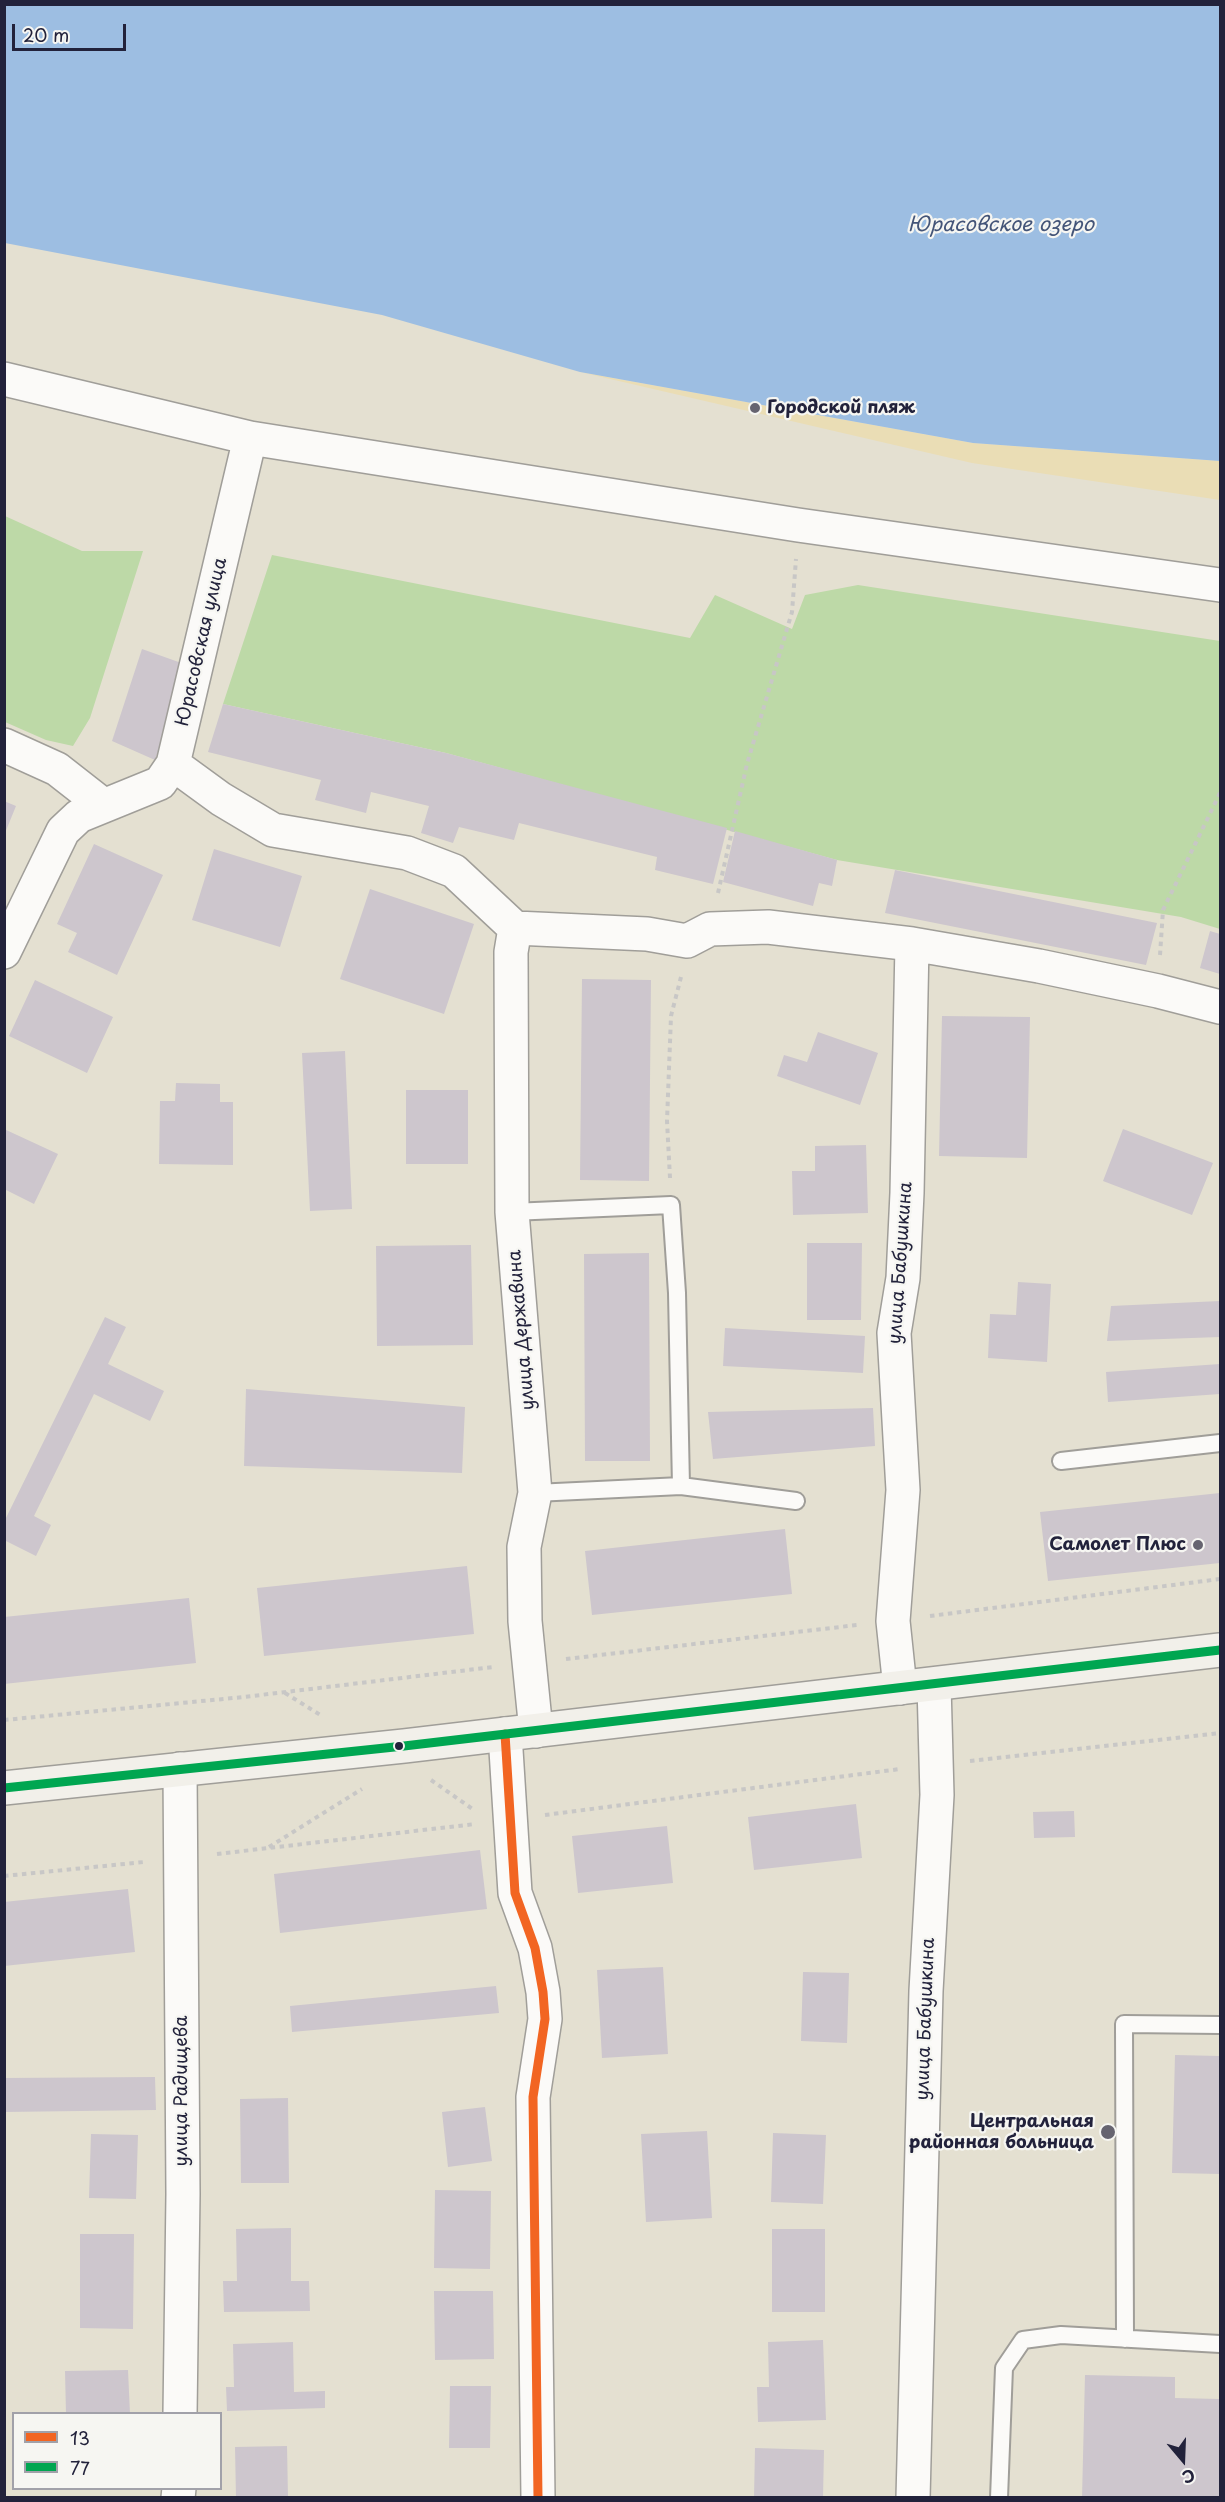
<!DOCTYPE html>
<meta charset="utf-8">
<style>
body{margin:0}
#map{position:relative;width:1225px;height:2502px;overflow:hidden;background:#e4e0d1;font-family:"Playpen Sans",sans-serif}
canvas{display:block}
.frame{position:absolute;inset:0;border:6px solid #22223b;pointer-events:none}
.legend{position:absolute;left:12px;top:2412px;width:210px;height:78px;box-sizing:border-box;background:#f6f6f2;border:2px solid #a1a1a9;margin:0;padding:8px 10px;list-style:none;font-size:18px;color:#22223b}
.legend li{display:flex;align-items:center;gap:12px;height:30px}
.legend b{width:30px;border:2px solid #a1a1a9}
.north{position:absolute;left:1153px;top:2430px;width:60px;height:60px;-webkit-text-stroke:4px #f6f6f2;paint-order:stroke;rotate:161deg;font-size:16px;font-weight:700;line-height:24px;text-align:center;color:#22223b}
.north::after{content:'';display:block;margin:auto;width:21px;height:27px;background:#22223b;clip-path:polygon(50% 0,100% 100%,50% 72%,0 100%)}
.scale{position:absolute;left:12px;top:24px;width:114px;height:27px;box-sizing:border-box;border:3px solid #22223b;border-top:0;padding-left:8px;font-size:18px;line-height:21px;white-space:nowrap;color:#22223b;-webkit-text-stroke:4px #f6f6f2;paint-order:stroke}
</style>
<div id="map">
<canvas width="1225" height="2502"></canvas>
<div class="frame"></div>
<ul class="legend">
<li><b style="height:8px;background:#f26522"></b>13</li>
<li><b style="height:8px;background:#00a651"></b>77</li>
</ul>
<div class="north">С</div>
<div class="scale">20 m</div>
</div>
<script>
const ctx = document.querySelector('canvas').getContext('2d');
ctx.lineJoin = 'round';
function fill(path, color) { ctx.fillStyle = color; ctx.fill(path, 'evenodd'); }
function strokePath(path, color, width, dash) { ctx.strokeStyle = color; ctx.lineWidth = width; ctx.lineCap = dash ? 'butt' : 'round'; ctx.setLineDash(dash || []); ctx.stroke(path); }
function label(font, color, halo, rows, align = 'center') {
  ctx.font = font + ' "Playpen Sans",sans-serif'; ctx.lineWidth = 4.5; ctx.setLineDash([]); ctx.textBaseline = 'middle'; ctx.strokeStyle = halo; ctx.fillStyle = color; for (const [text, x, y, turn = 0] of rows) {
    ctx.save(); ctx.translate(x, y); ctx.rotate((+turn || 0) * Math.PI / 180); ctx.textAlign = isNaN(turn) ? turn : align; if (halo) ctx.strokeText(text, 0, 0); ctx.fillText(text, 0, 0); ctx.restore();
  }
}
fill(new Path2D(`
 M 5,516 L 82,551 L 143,551 L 90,718 L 73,746 L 46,740 L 5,722 Z
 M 272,555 L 690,638 L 715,595 L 792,629 L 805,595 L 858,585 L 1220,641 L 1220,929 L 1181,917 L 837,860 L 446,753 L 223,704 Z`), '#bdd9a7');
fill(new Path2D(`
 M 580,372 L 973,443 L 1220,461 L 1220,500 L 972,463 Z`), '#eaddb5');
fill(new Path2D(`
 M 4,5 L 1220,5 L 1220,461 L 973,443 L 580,372 L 382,315 L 5,243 Z`), '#9dbee2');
fill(new Path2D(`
 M 142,649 L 187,665 L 155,760 L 112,741 Z
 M 223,704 L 446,753 L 727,828 L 713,884 L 655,870 L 657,857 L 519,823 L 514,840 L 459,827 L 453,843 L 421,833 L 429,806 L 371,792 L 366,813 L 315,800 L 321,780 L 208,752 Z
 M 4,801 L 16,806 L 5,833 L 4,833 Z
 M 735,831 L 837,860 L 832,886 L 819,883 L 813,906 L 723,882 Z
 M 94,844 L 163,875 L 117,975 L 68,952 L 77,933 L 57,924 Z
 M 214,849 L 302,876 L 280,947 L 192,920 Z
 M 895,870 L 1157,923 L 1146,965 L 885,913 Z
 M 370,889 L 474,924 L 444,1014 L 340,979 Z
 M 1210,931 L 1220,934 L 1220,974 L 1200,968 Z
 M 582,979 L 651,980 L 649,1181 L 580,1180 Z
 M 35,980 L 113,1017 L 87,1073 L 9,1036 Z
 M 942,1016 L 1030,1017 L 1027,1158 L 939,1156 Z
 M 818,1032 L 878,1053 L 860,1105 L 777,1076 L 784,1055 L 807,1062 Z
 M 345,1051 L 352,1209 L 310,1211 L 302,1053 Z
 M 176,1083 L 220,1084 L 220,1102 L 233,1102 L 233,1165 L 159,1164 L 160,1101 L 175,1101 Z
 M 406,1090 L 468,1090 L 468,1164 L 406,1164 Z
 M 4,1129 L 58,1154 L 34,1204 L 4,1189 Z
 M 1123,1129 L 1213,1163 L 1192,1215 L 1103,1181 Z
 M 866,1145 L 868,1213 L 793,1215 L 792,1171 L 815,1171 L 815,1146 Z
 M 807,1243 L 862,1243 L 861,1320 L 807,1320 Z
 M 471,1245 L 473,1345 L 377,1346 L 376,1246 Z
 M 649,1253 L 650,1461 L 585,1461 L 584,1254 Z
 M 1018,1282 L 1051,1284 L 1047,1362 L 988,1358 L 990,1314 L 1016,1315 Z
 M 1220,1301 L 1220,1337 L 1107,1341 L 1111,1306 Z
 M 105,1317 L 126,1327 L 108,1364 L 164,1391 L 150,1421 L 94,1394 L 34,1516 L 51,1525 L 36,1556 L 4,1540 L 4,1522 Z
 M 725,1328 L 865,1336 L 863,1373 L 723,1366 Z
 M 1220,1364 L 1220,1394 L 1108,1402 L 1106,1372 Z
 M 246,1389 L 465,1407 L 462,1473 L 244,1466 Z
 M 873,1408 L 875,1446 L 713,1459 L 708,1412 Z
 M 1220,1493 L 1220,1563 L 1048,1581 L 1040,1512 Z
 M 785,1529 L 792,1594 L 592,1615 L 585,1551 Z
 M 467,1566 L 474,1634 L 264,1656 L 257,1588 Z
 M 189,1598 L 196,1663 L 4,1684 L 4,1617 Z
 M 856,1804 L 862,1858 L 754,1870 L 748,1817 Z
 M 1074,1811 L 1075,1837 L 1034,1838 L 1033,1812 Z
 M 667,1826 L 673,1883 L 578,1893 L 572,1836 Z
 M 480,1850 L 487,1909 L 280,1933 L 274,1874 Z
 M 128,1889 L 135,1952 L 4,1966 L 4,1902 Z
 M 663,1967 L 668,2054 L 602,2058 L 597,1970 Z
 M 803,1972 L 849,1973 L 847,2043 L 801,2041 Z
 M 496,1986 L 499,2013 L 292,2032 L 290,2006 Z
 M 1175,2055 L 1220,2056 L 1220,2174 L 1172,2173 Z
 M 155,2077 L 156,2110 L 4,2112 L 4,2078 Z
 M 288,2098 L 289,2183 L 241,2183 L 240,2099 Z
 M 485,2107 L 492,2161 L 448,2167 L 442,2112 Z
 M 707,2131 L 712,2218 L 646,2222 L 641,2134 Z
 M 773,2133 L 826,2135 L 823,2204 L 771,2202 Z
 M 91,2134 L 138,2135 L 136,2199 L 89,2198 Z
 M 435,2190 L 491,2191 L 490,2269 L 434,2268 Z
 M 291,2228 L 291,2281 L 309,2281 L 310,2311 L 224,2312 L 223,2281 L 237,2281 L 236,2229 Z
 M 772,2229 L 825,2229 L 825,2312 L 772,2312 Z
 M 80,2234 L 134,2234 L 133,2329 L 80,2328 Z
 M 434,2291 L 493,2291 L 494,2359 L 435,2360 Z
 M 823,2340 L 826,2420 L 758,2422 L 757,2387 L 769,2387 L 768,2342 Z
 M 293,2342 L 294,2392 L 325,2391 L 325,2408 L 227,2411 L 226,2387 L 234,2387 L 233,2344 Z
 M 128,2370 L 130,2414 L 66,2414 L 65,2371 Z
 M 1085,2375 L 1175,2377 L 1175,2398 L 1220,2399 L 1220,2498 L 1082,2498 Z
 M 450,2386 L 491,2386 L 490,2448 L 449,2448 Z
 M 287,2446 L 288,2498 L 236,2498 L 235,2447 Z
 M 755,2448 L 824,2450 L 823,2498 L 754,2498 Z`), '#cdc6cd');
const lane = new Path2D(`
 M 512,1212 L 671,1205 L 677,1293 L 681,1486 L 535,1493
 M 1061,1461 L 1220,1443
 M 681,1486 L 796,1501
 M 1125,2339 L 1124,2024 L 1220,2025
 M 999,2498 L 1004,2368 L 1023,2340 L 1061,2335 L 1220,2344`);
const street = new Path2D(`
 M 4,379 L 250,438 L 798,525 L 1220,585
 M 4,745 L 57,769 L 103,805
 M 173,764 L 221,799 L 273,830 L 407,853 L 454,871 L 515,928 L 647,934 L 687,941 L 710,929 L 768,927 L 912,944 L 1039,966 L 1158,991 L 1220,1007
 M 515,928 L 511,952 L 512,1212 L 535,1493 L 524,1547 L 525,1621 L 536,1731
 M 4,952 L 63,831 L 79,816 L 160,783 L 173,764 L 250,438
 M 900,1688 L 893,1621 L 903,1490 L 894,1333 L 903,1278 L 907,1193 L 912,944
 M 505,1734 L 515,1893 L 535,1948 L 543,1992 L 545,2019 L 533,2097 L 538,2498
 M 180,1769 L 183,2194 L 180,2414
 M 178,2498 L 179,2488
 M 913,2498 L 926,1991 L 937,1795 L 934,1685`);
const secondary = new Path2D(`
 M 4,1788 L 404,1746 L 1220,1650`);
strokePath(lane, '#a09e99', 20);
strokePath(street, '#a09e99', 36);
strokePath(secondary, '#a09e99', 36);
strokePath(new Path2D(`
 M 718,893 L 747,764 L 792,612 L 796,559
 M 1160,955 L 1163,910 L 1220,793
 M 670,1178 L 667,1121 L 671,1016 L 681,977
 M 930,1616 L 1220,1579
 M 566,1659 L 857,1625
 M 285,1693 L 322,1716
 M 4,1720 L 244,1697 L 493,1667
 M 970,1761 L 1220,1733
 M 431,1780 L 474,1810
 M 545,1815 L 900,1769
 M 269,1847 L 362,1789
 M 217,1854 L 475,1824
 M 4,1876 L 144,1862`), '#c8c7c6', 4, [4.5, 4.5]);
strokePath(lane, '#fbfaf8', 16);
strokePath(street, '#fbfaf8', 33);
strokePath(secondary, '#f2f0ea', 33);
strokePath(new Path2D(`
 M 505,1734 L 515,1893 L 535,1948 L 543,1992 L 545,2019 L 533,2097 L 538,2498`), '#f26522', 9);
strokePath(new Path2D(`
 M 4,1788 L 404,1746 L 1220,1650`), '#00a651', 9);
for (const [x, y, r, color] of [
 [755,408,6,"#666470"],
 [1198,1545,6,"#666470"],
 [399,1746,5,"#22223b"],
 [1108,2132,8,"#666470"]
]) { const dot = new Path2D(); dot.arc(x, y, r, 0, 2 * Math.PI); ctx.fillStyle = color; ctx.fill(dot); strokePath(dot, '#f6f6f2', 2); }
label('bold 18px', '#22223b', '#f6f6f2', [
 ["Городской пляж",767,408,"left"],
 ["Самолет Плюс",1186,1545],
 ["Центральная",1094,2122],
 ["районная больница",1094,2143]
], 'right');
label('18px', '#22223b', '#f6f6f2', [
 ["Юрасовская улица",202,642,-77],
 ["улица Бабушкина",901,1263,-86],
 ["улица Державина",522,1330,-95],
 ["улица Бабушкина",926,2019,-88],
 ["улица Радищева",182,2091,-90]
]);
label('italic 20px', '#435478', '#f6f6f2', [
 ["Юрасовское озеро",1001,225]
]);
</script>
